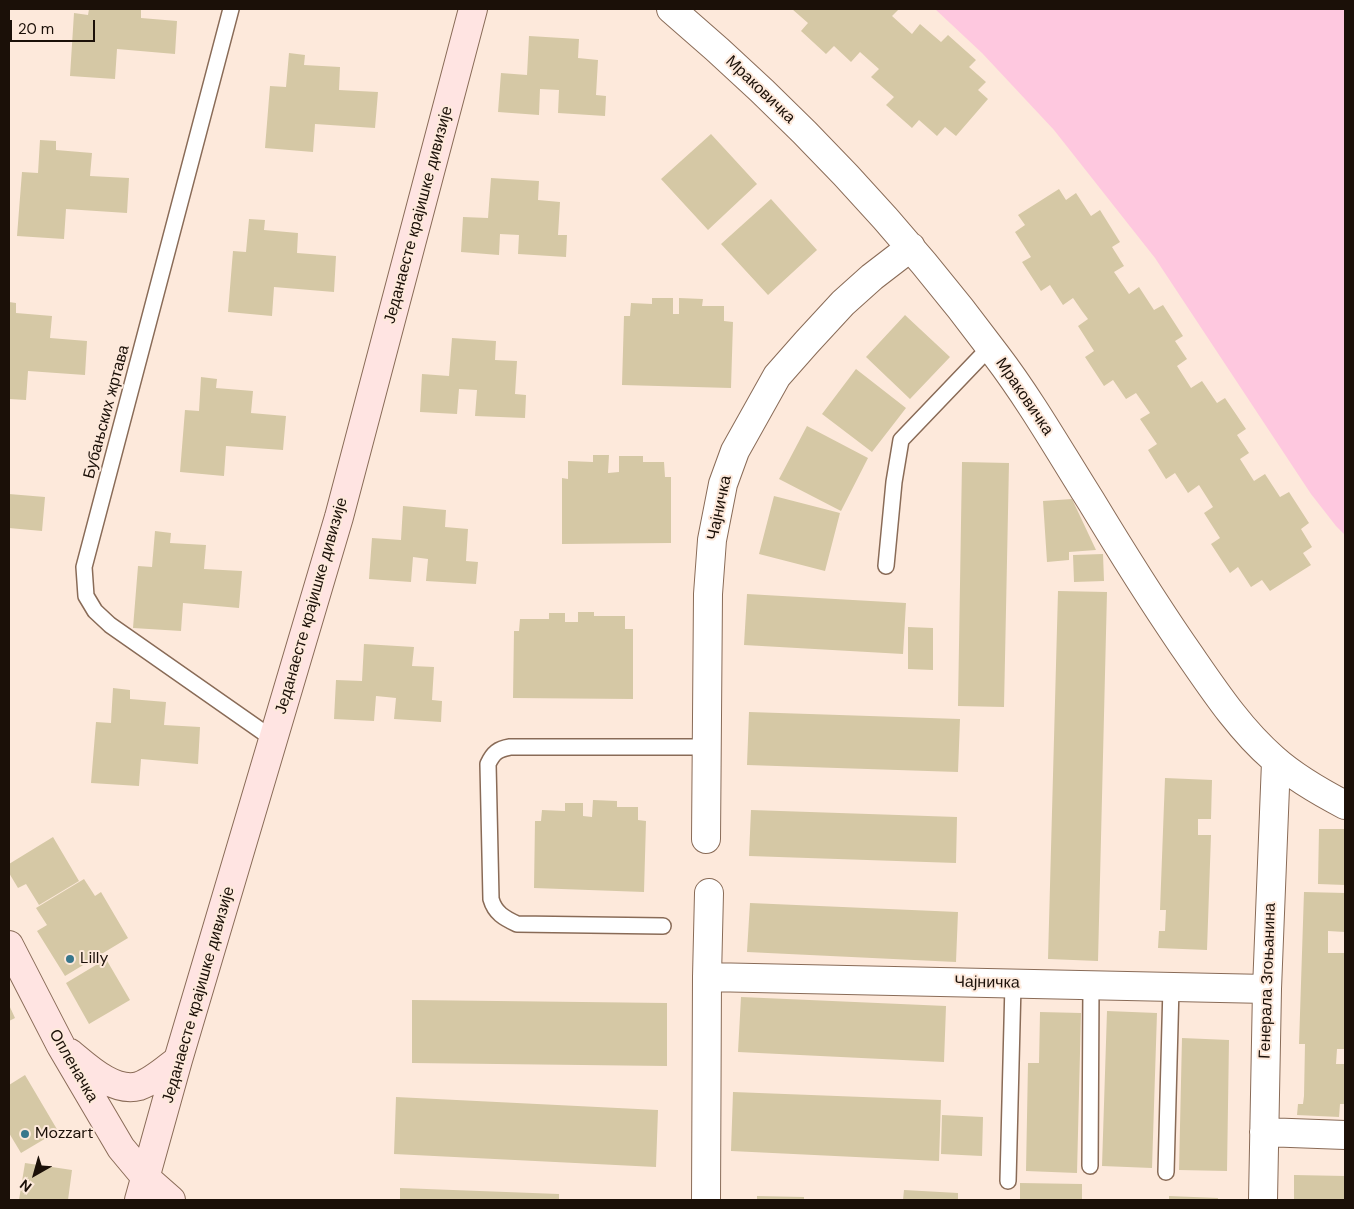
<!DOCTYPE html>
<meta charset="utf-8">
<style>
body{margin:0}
#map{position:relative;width:1354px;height:1209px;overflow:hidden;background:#fde9db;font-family:"DM Sans",sans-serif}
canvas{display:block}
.frame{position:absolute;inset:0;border:10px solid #1b1008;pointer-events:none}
.north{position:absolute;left:10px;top:1149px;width:50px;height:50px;-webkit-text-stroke:4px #fde9db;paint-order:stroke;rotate:218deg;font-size:14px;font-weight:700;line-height:20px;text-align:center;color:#1b1008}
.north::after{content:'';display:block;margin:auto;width:18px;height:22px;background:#1b1008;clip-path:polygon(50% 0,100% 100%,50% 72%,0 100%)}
.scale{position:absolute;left:10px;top:20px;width:85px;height:22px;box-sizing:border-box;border:2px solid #1b1008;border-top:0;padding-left:6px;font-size:15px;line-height:18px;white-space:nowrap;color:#1b1008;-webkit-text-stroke:4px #fde9db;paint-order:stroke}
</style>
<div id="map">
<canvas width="1354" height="1209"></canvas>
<div class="frame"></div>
<div class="north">N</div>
<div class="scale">20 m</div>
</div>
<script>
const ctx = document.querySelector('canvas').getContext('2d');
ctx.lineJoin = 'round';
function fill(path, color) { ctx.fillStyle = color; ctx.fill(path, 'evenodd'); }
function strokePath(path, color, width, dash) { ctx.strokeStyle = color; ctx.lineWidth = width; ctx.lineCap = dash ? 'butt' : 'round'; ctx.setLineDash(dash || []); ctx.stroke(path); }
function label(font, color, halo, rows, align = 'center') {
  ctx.font = font + ' "DM Sans",sans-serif'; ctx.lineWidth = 4; ctx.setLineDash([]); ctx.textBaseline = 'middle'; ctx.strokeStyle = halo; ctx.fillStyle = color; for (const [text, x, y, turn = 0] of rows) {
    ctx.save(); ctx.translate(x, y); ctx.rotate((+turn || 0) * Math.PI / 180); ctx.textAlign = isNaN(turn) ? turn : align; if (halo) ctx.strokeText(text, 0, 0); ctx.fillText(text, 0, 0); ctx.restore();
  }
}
fill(new Path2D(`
 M 935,9 L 1345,9 L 1345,535 L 1336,526 L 1311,494 L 1155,258 L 1054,130 L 982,53 Z`), '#fec8df');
fill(new Path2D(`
 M 89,9 L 141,9 L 141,18 L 177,21 L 175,54 L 117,49 L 115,79 L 70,76 L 74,13 L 88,15 Z
 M 792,9 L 899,9 L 892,16 L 912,34 L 920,24 L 941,42 L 948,35 L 976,60 L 969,67 L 986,82 L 978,90 L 988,99 L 956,136 L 945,127 L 937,136 L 919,120 L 912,128 L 886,105 L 894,97 L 871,77 L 879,69 L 860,52 L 851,62 L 834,46 L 826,54 L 801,31 L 808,23 Z
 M 529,36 L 579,39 L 578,58 L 598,60 L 596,95 L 606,96 L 605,116 L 558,113 L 559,90 L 540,89 L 539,115 L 498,112 L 501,73 L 527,75 Z
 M 289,53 L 305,55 L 304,65 L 340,67 L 339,90 L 378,92 L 375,128 L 315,124 L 313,152 L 265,148 L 270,86 L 286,87 Z
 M 711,134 L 757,184 L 708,230 L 661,179 Z
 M 40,140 L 56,141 L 56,150 L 92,153 L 90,176 L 129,178 L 127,213 L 66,209 L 64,239 L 17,236 L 22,172 L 38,173 Z
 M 491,178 L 539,181 L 538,200 L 560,202 L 558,235 L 567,235 L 566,257 L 518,254 L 519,235 L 500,234 L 499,255 L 461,252 L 463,217 L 488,218 Z
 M 1059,189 L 1066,200 L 1076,193 L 1091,216 L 1100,210 L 1120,242 L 1112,247 L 1124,266 L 1114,272 L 1129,294 L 1139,287 L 1154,310 L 1163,305 L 1183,336 L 1175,341 L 1187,359 L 1177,366 L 1191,388 L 1202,381 L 1217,403 L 1225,398 L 1246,429 L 1237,435 L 1249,453 L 1240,459 L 1254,481 L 1265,474 L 1280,497 L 1289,492 L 1309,523 L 1301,529 L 1312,547 L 1303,553 L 1311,565 L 1270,591 L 1262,580 L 1251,587 L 1238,567 L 1230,573 L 1211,544 L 1220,538 L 1204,513 L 1213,507 L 1199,485 L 1188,493 L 1175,473 L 1166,479 L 1148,450 L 1157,444 L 1140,419 L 1150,413 L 1136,393 L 1126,399 L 1113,380 L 1104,386 L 1085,357 L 1094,351 L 1078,326 L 1088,319 L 1082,311 L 1073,298 L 1063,305 L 1050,285 L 1041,291 L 1022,262 L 1031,257 L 1015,232 L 1025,225 L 1018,215 Z
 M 771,199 L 817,250 L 768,295 L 721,244 Z
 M 249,219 L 265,220 L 264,230 L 298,233 L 297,253 L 336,256 L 334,292 L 274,287 L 272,316 L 228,312 L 233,251 L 246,252 Z
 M 652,298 L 673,298 L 673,314 L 679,314 L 679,298 L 703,299 L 702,306 L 724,306 L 724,321 L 733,322 L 731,388 L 622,385 L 624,316 L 630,316 L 631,303 L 652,304 Z
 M 9,302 L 16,303 L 16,313 L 52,316 L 50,338 L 87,341 L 85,375 L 28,371 L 26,400 L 9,399 Z
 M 905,315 L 950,357 L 910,399 L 866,357 Z
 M 452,338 L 496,341 L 495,360 L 517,361 L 515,394 L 526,395 L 525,418 L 475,416 L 477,390 L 459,389 L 457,414 L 420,412 L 422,374 L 449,376 Z
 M 856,369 L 906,408 L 872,452 L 822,414 Z
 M 201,377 L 217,379 L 216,388 L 253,391 L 251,413 L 286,416 L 283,450 L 226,446 L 224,476 L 180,472 L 185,410 L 199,411 Z
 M 807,426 L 868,458 L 841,511 L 779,479 Z
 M 593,455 L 609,455 L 608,473 L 619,472 L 619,456 L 643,456 L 643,462 L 664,462 L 665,477 L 671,477 L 671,543 L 562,544 L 562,478 L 568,479 L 568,461 L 593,462 Z
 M 962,462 L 1009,463 L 1004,707 L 958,706 Z
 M 9,494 L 45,497 L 42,531 L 9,528 Z
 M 774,496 L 840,513 L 825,571 L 759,554 Z
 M 1072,499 L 1096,550 L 1069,552 L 1069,560 L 1047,562 L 1043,501 Z
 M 403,506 L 446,510 L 445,527 L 468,529 L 466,561 L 478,562 L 476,584 L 426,581 L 428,559 L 413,557 L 411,582 L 369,579 L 372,538 L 401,540 Z
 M 155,531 L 171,533 L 170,543 L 206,545 L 204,569 L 242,571 L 239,608 L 183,603 L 181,631 L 133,628 L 138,566 L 152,567 Z
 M 1103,554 L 1104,581 L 1074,582 L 1073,555 Z
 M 1058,591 L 1107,592 L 1098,961 L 1048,959 Z
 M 747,594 L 906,603 L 903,654 L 744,645 Z
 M 578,612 L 594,612 L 594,616 L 625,616 L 625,629 L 633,629 L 633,699 L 513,698 L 514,631 L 519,631 L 520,619 L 549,619 L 549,613 L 565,613 L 565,622 L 578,622 Z
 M 908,627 L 933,628 L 933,670 L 908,669 Z
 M 364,644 L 414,647 L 412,666 L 434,667 L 432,700 L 442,701 L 441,722 L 394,719 L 396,698 L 376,696 L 374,721 L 334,719 L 336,680 L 362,681 Z
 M 113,688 L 130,690 L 130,699 L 166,702 L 164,725 L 200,727 L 198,764 L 141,759 L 139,786 L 91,783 L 96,722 L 111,723 Z
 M 749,712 L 960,719 L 958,772 L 747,765 Z
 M 1165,778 L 1212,780 L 1211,819 L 1198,819 L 1198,835 L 1211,835 L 1207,950 L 1158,948 L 1159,931 L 1165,931 L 1166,910 L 1160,910 Z
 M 593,800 L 617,801 L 617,807 L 638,807 L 638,820 L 646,821 L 644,892 L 534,888 L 535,821 L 541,821 L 542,810 L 565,811 L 565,803 L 583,803 L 583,816 L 592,817 Z
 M 751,810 L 957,817 L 956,863 L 749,856 Z
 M 1319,829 L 1345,829 L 1345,885 L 1318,884 Z
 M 53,837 L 79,881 L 39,905 L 26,884 L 18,888 L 9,873 L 9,864 Z
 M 84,879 L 95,896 L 101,892 L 128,938 L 65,976 L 37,931 L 47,925 L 36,908 Z
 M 1304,892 L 1345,893 L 1345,932 L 1328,931 L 1328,953 L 1345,953 L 1345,1049 L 1337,1049 L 1336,1064 L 1345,1064 L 1345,1104 L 1340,1104 L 1339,1117 L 1297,1115 L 1298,1104 L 1303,1104 L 1304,1096 L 1305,1044 L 1299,1044 Z
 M 750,903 L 958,912 L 956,962 L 747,952 Z
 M 106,959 L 130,1000 L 89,1024 L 66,983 Z
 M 741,997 L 946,1006 L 944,1062 L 738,1052 Z
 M 412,1000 L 667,1003 L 667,1066 L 412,1063 Z
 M 9,1005 L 15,1018 L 9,1021 Z
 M 1107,1011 L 1157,1013 L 1152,1168 L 1102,1166 Z
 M 1040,1012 L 1081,1013 L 1077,1173 L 1026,1171 L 1028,1063 L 1039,1063 Z
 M 1182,1038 L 1229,1040 L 1227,1171 L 1179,1170 Z
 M 25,1075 L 58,1131 L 21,1153 L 9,1133 L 9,1085 Z
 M 733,1092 L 941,1100 L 939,1161 L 731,1151 Z
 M 396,1097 L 658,1110 L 656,1167 L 394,1154 Z
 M 942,1115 L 983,1117 L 982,1156 L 941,1154 Z
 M 25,1163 L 72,1170 L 68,1200 L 19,1200 Z
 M 1294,1175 L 1345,1176 L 1345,1200 L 1294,1200 Z
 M 1020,1183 L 1082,1184 L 1082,1200 L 1020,1200 Z
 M 400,1188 L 559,1194 L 559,1200 L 400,1200 Z
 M 904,1190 L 958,1193 L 958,1200 L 903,1200 Z
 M 757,1196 L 804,1197 L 804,1200 L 757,1200 Z
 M 1169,1196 L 1218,1198 L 1218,1200 L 1169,1200 Z`), '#d5c8a5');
const lane = new Path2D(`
 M 231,9 L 84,567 L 86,596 L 95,611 L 110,625 L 273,739
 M 886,566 L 894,482 L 901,440 L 990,347
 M 663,926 L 517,924 C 504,918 495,913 491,899 L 488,764 C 493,753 498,749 510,747 L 708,747
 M 1090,1166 L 1091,985
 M 1166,1172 L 1171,987
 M 1008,1181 L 1013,984`);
const street = new Path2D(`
 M 671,9 C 791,111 902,228 996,355 C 1031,401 1060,452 1091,501 C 1120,549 1150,597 1182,644 C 1210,684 1237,727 1274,759 C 1293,776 1322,793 1345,805
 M 706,839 L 708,594 L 712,540 L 723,484 L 735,451 L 777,376 L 807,342 L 843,303 L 872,277 L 911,247
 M 707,977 L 1267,989
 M 1264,1132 L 1345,1135
 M 706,1200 L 707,977 L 709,893
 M 1263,1200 L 1267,989 L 1276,762`);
const secondary = new Path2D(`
 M 9,945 L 61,1046 L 121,1148 L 146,1178 L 171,1200
 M 70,1053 C 87,1067 114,1093 139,1086 C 153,1081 166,1069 178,1060
 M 139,1200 L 178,1060 L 339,517 L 473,9`);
strokePath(lane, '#896b57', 18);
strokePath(street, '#896b57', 30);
strokePath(secondary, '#896b57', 30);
strokePath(lane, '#fff', 15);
strokePath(street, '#fff', 28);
strokePath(secondary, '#ffe4e2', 28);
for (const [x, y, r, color] of [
 [70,959,5,"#38778c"],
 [25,1134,5,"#38778c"]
]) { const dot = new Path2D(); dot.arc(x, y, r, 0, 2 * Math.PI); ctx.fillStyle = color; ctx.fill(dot); strokePath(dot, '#fde9db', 2); }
label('16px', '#1b1008', '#fde9db', [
 ["Мраковичка",760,90,44],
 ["Једанаесте крајишке дивизије",419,215,-75],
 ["Мраковичка",1024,397,56],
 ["Бубањских жртава",107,412,-75],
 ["Чајничка",720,508,-78],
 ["Једанаесте крајишке дивизије",312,606,-74],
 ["Генерала Згоњанина",1268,981,-88],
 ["Чајничка",987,983,1],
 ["Једанаесте крајишке дивизије",199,995,-74],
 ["Опленачка",73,1066,60]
]);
label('16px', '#1b1008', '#fde9db', [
 ["Lilly",80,959],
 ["Mozzart",35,1134]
], 'left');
</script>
